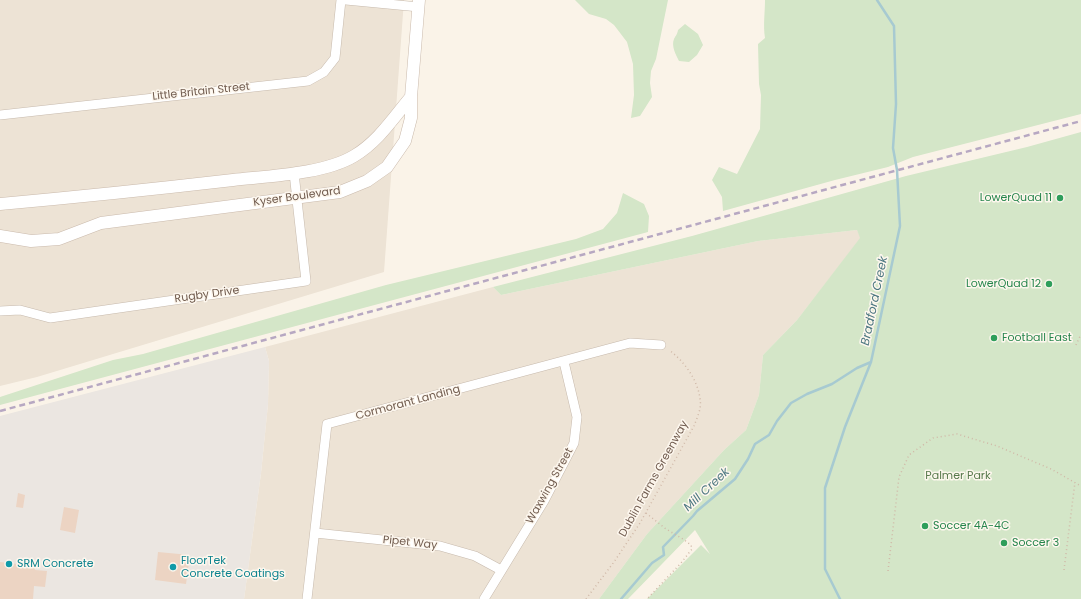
<!DOCTYPE html>
<style>
body{margin:0}
canvas{display:block;background:#faf3e8}
</style>
<canvas width="1081" height="599"></canvas>
<script>
const ctx = document.querySelector('canvas').getContext('2d');
ctx.lineJoin = 'round';
function fill(path, color) { ctx.fillStyle = color; ctx.fill(path, 'evenodd'); }
function strokePath(path, color, width, dash) { ctx.strokeStyle = color; ctx.lineWidth = width; ctx.lineCap = dash ? 'butt' : 'round'; ctx.setLineDash(dash || []); ctx.stroke(path); }
function label(font, color, halo, rows, align = 'center') {
  ctx.font = font + ' Poppins,sans-serif'; ctx.lineWidth = 3; ctx.setLineDash([]); ctx.textBaseline = 'middle'; ctx.strokeStyle = halo; ctx.fillStyle = color; for (const [text, x, y, turn = 0] of rows) {
    ctx.save(); ctx.translate(x, y); ctx.rotate((+turn || 0) * Math.PI / 180); ctx.textAlign = isNaN(turn) ? turn : align; if (halo) ctx.strokeText(text, 0, 0); ctx.fillText(text, 0, 0); ctx.restore();
  }
}
fill(new Path2D(`
 M 0,0 L 404,0 L 384,272 L 37,377 L 0,386 Z
 M 857,230 L 861,238 L 797,320 L 763,355 L 759,395 L 746,430 L 724,450 L 647,534 L 599,599 L 244,599 L 261,473 L 268,404 L 269,361 L 265,347 L 493,287 L 501,295 L 758,241 Z`), '#ede3d5');
fill(new Path2D(`
 M 265,347 L 269,361 L 268,404 L 261,473 L 244,599 L 0,599 L 0,416 Z`), '#ebe6e1');
fill(new Path2D(`
 M 575,0 L 668,0 L 656,59 L 651,71 L 650,83 L 652,97 L 640,116 L 631,118 L 634,95 L 633,64 L 627,42 L 614,25 L 606,19 L 589,14 Z
 M 765,0 L 1081,0 L 1081,114 L 913,157 L 888,167 L 835,180 L 723,211 L 722,197 L 712,180 L 719,167 L 737,174 L 760,129 L 761,95 L 759,84 L 758,44 L 765,38 C 763,25 765,13 765,0 Z
 M 685,24 L 698,34 L 703,45 L 697,55 L 689,62 L 679,61 C 676,55 671,46 674,39 C 676,35 677,35 678,30 Z
 M 1081,132 L 1081,599 L 647,599 L 701,545 L 710,554 L 695,530 L 628,599 L 599,599 L 647,534 L 724,450 L 746,430 L 759,395 L 763,355 L 797,320 L 860,238 L 857,230 L 758,241 L 501,295 L 493,287 L 692,236 L 906,176 L 1027,147 Z
 M 623,193 L 644,204 L 649,216 L 648,232 L 0,405 L 0,397 L 113,360 L 143,354 L 386,285 L 576,239 L 603,229 L 617,213 Z`), '#d4e6c8');
strokePath(new Path2D(`
 M 621,599 L 652,563 L 664,555 L 663,547 L 693,516 L 697,511 L 735,479 L 748,459 L 755,444 L 769,435 L 777,421 L 791,403 L 807,394 L 832,384 L 857,368 L 871,362
 M 840,599 L 825,569 L 825,488 L 845,427 L 871,362 L 900,226 L 897,170 L 893,148 L 896,104 L 894,26 L 877,0`), '#a7cad1', 2.5);
fill(new Path2D(`
 M 18,493 L 25,495 L 23,508 L 16,507 Z
 M 64,507 L 79,510 L 75,533 L 60,530 Z
 M 158,552 L 190,555 L 186,584 L 155,580 Z
 M 0,562 L 35,566 L 35,570 L 47,571 L 45,587 L 34,586 L 33,599 L 0,599 Z`), '#ecd4c3');
const street = new Path2D(`
 M 346,0 L 419,7
 M 0,115 L 308,81 L 324,72 L 335,58 L 341,0
 M 0,311 L 20,310 L 50,318 L 306,281 L 294,173
 M 315,533 L 440,546 L 475,556 L 501,570
 M 307,599 L 327,424 L 630,343 L 661,345
 M 484,599 L 544,501 L 574,443 L 577,417 L 564,362`);
const secondary = new Path2D(`
 M 0,204 C 78,197 155,189 233,180 C 269,176 324,174 354,156 C 378,142 394,117 411,97
 M 0,236 L 31,241 L 59,239 L 101,223 L 340,192 L 367,181 L 387,167 L 405,141 L 411,118 L 411,97 L 419,0`);
strokePath(street, '#c7baad', 10);
strokePath(secondary, '#cabaac', 13);
strokePath(new Path2D(`
 M 1076,345 L 1081,334
 M 646,513 L 666,529 L 683,539 L 691,545 L 692,549 L 681,563 L 647,599
 M 1064,570 L 1075,482
 M 888,571 L 899,477 L 909,455 L 933,438 L 957,434 L 997,446 L 1051,469 L 1081,486
 M 586,599 L 614,562 L 640,523 L 694,426 C 697,418 702,408 700,399 C 698,380 684,361 669,350`), '#d0b8a7', 1.5, [1, 3]);
strokePath(street, '#fff', 9);
strokePath(secondary, '#fff', 12);
strokePath(new Path2D(`
 M 0,411 L 1081,121`), '#b7a8c2', 2.5, [6, 4]);
for (const [x, y, r, color] of [
 [1060,198,4,"#2e9e5b"],
 [1049,284,4,"#2e9e5b"],
 [994,338,4,"#2e9e5b"],
 [925,526,4,"#2e9e5b"],
 [1004,543,4,"#2e9e5b"],
 [9,564,4,"#0f9aa8"],
 [173,567,4,"#0f9aa8"]
]) { const dot = new Path2D(); dot.arc(x, y, r, 0, 2 * Math.PI); ctx.fillStyle = color; ctx.fill(dot); strokePath(dot, '#fdf7ee', 1.5); }
label('11px', '#715c4f', '#fdf7ee', [
 ["Little Britain Street",201,92,-6],
 ["Kyser Boulevard",297,197,-8],
 ["Rugby Drive",207,295,-8],
 ["Cormorant Landing",408,403,-15],
 ["Dublin Farms Greenway",654,479,-61],
 ["Waxwing Street",550,486,-61],
 ["Pipet Way",410,543,6]
]);
label('11px', '#27864d', '#fdf7ee', [
 ["LowerQuad 11",1052,198,"right"],
 ["LowerQuad 12",1041,284,"right"],
 ["Football East",1002,338],
 ["Soccer 4A-4C",933,526],
 ["Soccer 3",1012,543]
], 'left');
label('11px', '#587a4c', '#fdf7ee', [
 ["Palmer Park",958,476]
]);
label('11px', '#0d838f', '#fdf7ee', [
 ["FloorTek",181,561],
 ["Concrete Coatings",181,574],
 ["SRM Concrete",17,564]
], 'left');
label('italic 12px', '#4c7781', '#fdf7ee', [
 ["Bradford Creek",875,301,-78],
 ["Mill Creek",707,490,-43]
]);
</script>
